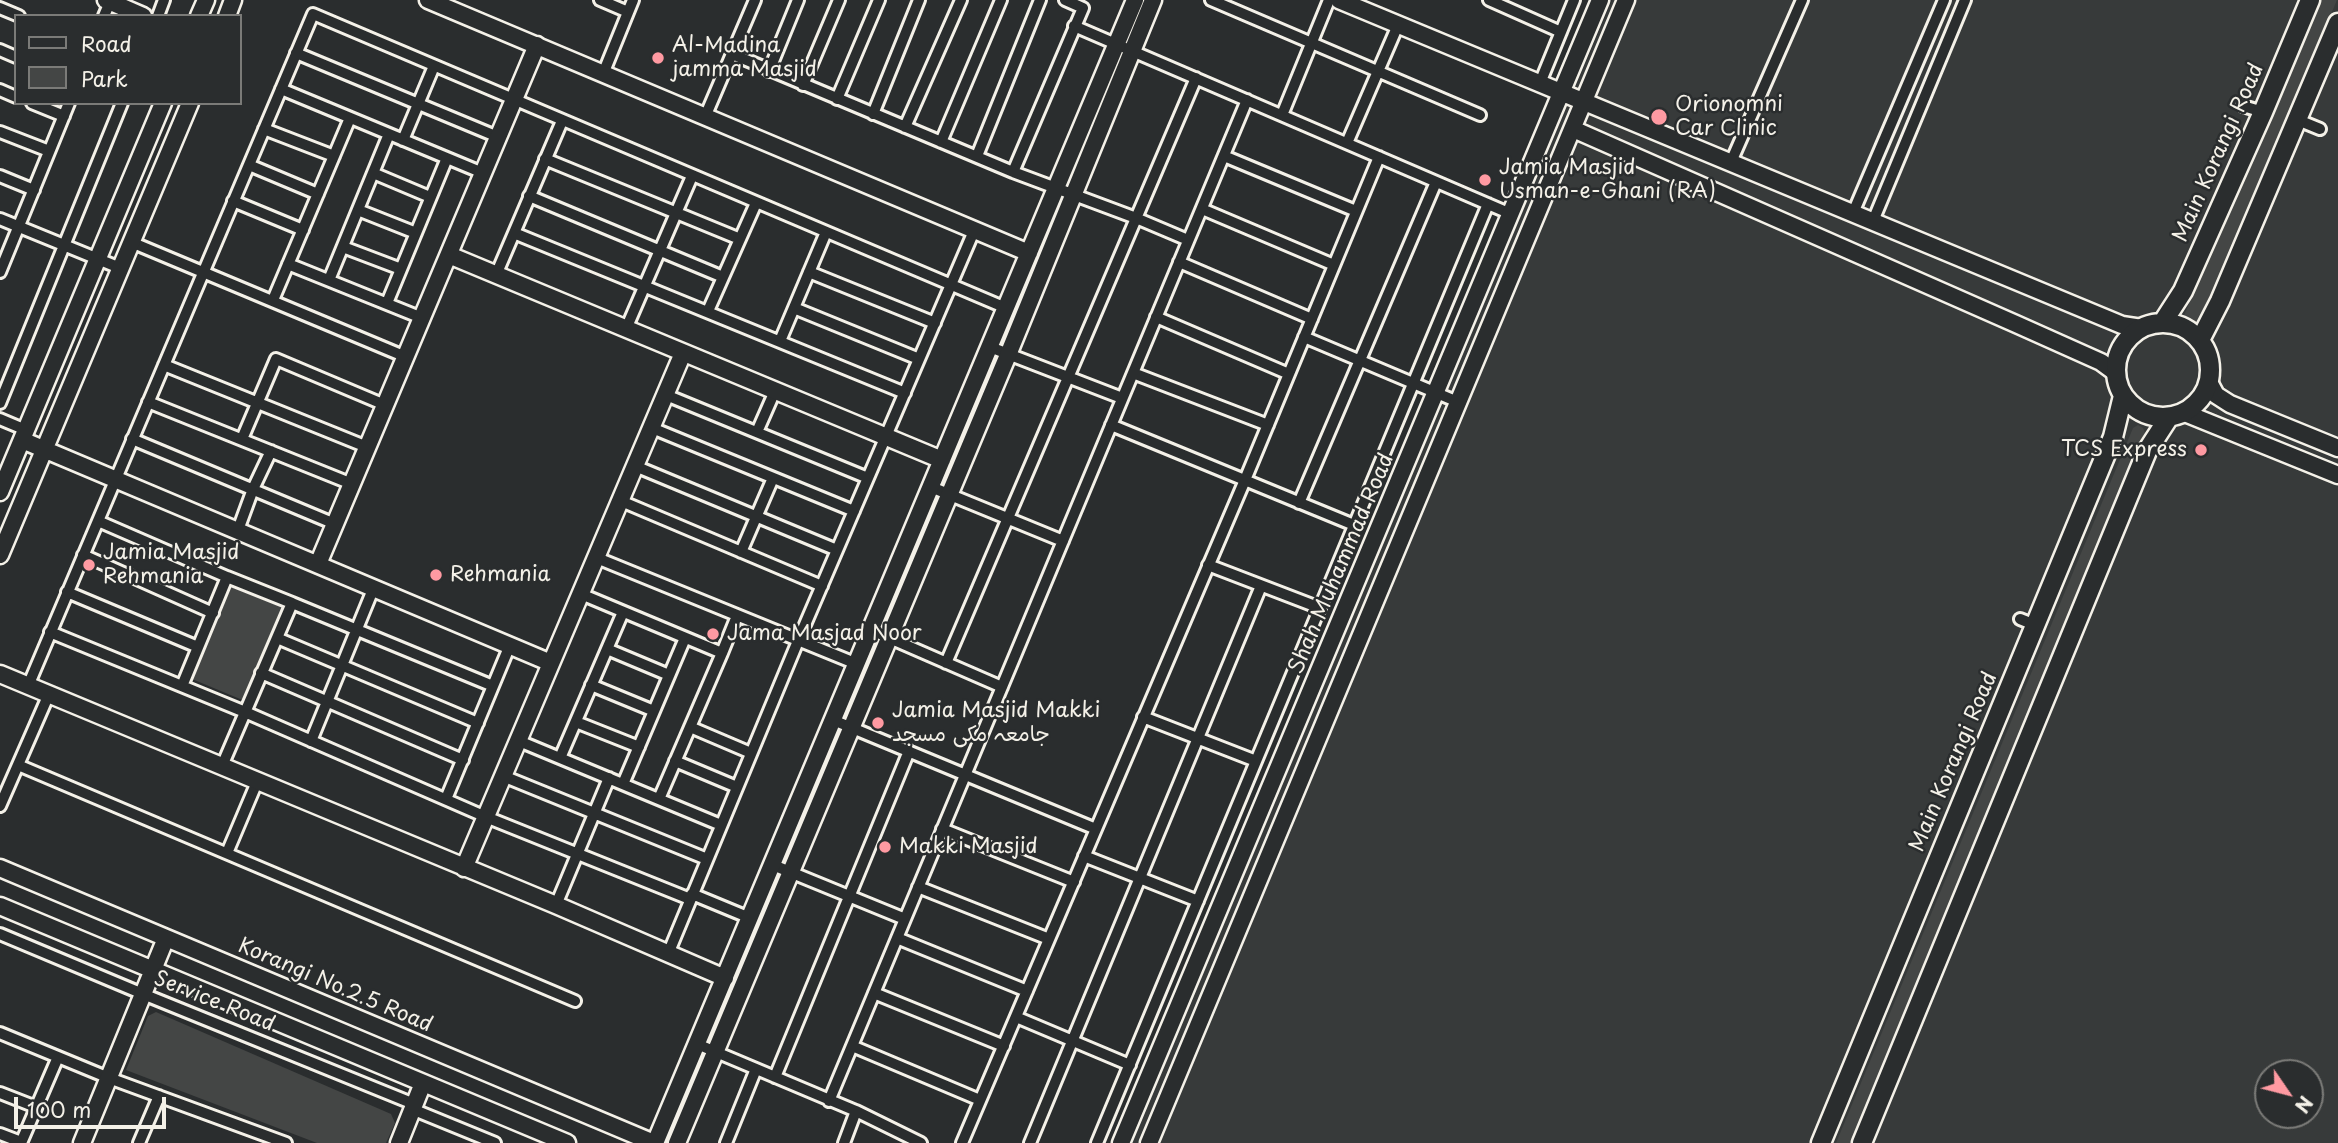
<!DOCTYPE html>
<meta charset="utf-8">
<style>
body{margin:0}
#map{position:relative;width:2338px;height:1143px;overflow:hidden;background:#2a2d2e;font-family:"Playpen Sans",sans-serif}
canvas{display:block}
.legend{position:absolute;left:14px;top:14px;width:228px;height:91px;box-sizing:border-box;background:#2a2d2e;border:2px solid #7b7b78;margin:0;padding:9px 12px;list-style:none;font-size:21px;color:#f4f1e8}
.legend li{display:flex;align-items:center;gap:14px;height:35px}
.legend b{width:35px;border:2px solid #7b7b78}
.north{position:absolute;left:2254px;top:1059px;width:70px;height:70px;box-sizing:border-box;background:#2a2d2e;border:2px solid #7b7b78;border-radius:50%;rotate:125deg;font-size:19px;font-weight:700;line-height:28px;text-align:center;color:#f4f1e8}
.north::after{content:'';display:block;margin:auto;width:24px;height:32px;background:#ff9aa2;clip-path:polygon(50% 0,100% 100%,50% 72%,0 100%)}
.scale{position:absolute;left:14px;top:1097px;width:152px;height:32px;box-sizing:border-box;border:4px solid #f4f1e8;border-top:0;padding-left:9px;font-size:21px;line-height:24px;white-space:nowrap;color:#f4f1e8;-webkit-text-stroke:5px #2a2d2e;paint-order:stroke}
</style>
<div id="map">
<canvas width="2338" height="1143"></canvas>
<ul class="legend">
<li><b style="height:9px;background:#2a2d2e"></b>Road</li>
<li><b style="height:19px;background:#444645"></b>Park</li>
</ul>
<div class="north">N</div>
<div class="scale">100 m</div>
</div>
<script>
const ctx = document.querySelector('canvas').getContext('2d');
ctx.lineJoin = 'round';
function fill(path, color) { ctx.fillStyle = color; ctx.fill(path, 'evenodd'); }
function strokePath(path, color, width, dash) { ctx.strokeStyle = color; ctx.lineWidth = width; ctx.lineCap = dash ? 'butt' : 'round'; ctx.setLineDash(dash || []); ctx.stroke(path); }
function label(font, color, halo, rows, align = 'center') {
  ctx.font = font + ' "Playpen Sans","Playpen Sans Arabic",sans-serif'; ctx.lineWidth = 5; ctx.setLineDash([]); ctx.textBaseline = 'middle'; ctx.strokeStyle = halo; ctx.fillStyle = color; for (const [text, x, y, turn = 0] of rows) {
    ctx.save(); ctx.translate(x, y); ctx.rotate((+turn || 0) * Math.PI / 180); ctx.textAlign = isNaN(turn) ? turn : align; if (halo) ctx.strokeText(text, 0, 0); ctx.fillText(text, 0, 0); ctx.restore();
  }
}
fill(new Path2D(`
 M 1612,0 L 2338,0 L 2338,1143 L 1128,1143 ZM 2268,1073 L 2310,1073 L 2310,1115 L 2268,1115 Z`), '#373a3a');
fill(new Path2D(`
 M 2317,0 L 2337,0 L 2199,327 L 2185,322 L 2183,318 Z
 M 2138,425 L 2143,428 L 2146,435 L 1854,1143 L 1836,1143 L 2133,428 Z
 M 232,584 L 285,605 L 245,701 L 192,679 Z
 M 156,1012 L 391,1114 L 395,1123 L 386,1143 L 317,1143 L 126,1070 L 148,1016 Z`), '#444645');
const street = new Path2D(`
 M 600,0 L 628,12
 M 1211,0 L 1480,115
 M 1489,0 L 1561,32
 M 0,8 L 19,16
 M 104,16 L 110,2
 M 158,16 L 164,0
 M 1074,26 L 1511,214
 M 0,50 L 16,57
 M 296,53 L 498,137
 M 732,54 L 1013,172 L 1136,218 L 1188,240
 M 769,71 L 798,0
 M 603,74 L 633,0
 M 1540,83 L 1574,0
 M 803,85 L 839,0
 M 281,89 L 483,173
 M 0,90 L 16,97
 M 837,99 L 879,0
 M 32,103 L 64,116
 M 2243,106 L 2263,112
 M 873,114 L 919,0
 M 1282,115 L 1329,0
 M 705,117 L 755,0
 M 2298,120 L 2320,129
 M 905,127 L 961,0
 M 264,129 L 334,156
 M 0,132 L 49,151
 M 403,140 L 434,66
 M 941,142 L 1001,0
 M 1347,143 L 1398,25
 M 977,156 L 1040,0
 M 1224,156 L 1356,211
 M 545,159 L 740,239
 M 1731,162 L 1802,0
 M 249,165 L 318,194
 M 1013,172 L 1083,8 L 1065,0
 M 373,173 L 430,197
 M 0,176 L 34,190
 M 529,196 L 723,277
 M 233,201 L 303,230
 M 1202,209 L 1334,265
 M 358,210 L 416,233
 M 1853,213 L 1944,0
 M 0,219 L 120,268
 M 1873,221 L 1965,0
 M 514,233 L 905,393
 M 131,242 L 406,357
 M 343,247 L 401,269
 M 1179,262 L 1312,319
 M 288,264 L 422,318
 M 0,272 L 69,103
 M 809,272 L 935,323
 M 496,275 L 562,121
 M 329,280 L 389,134
 M 273,300 L 350,118
 M 387,303 L 447,158
 M 794,308 L 919,359
 M 708,311 L 756,203
 M 1156,317 L 1289,374
 M 626,329 L 692,176
 M 1304,337 L 1458,402
 M 780,341 L 826,232
 M 990,347 L 1122,398
 M 164,365 L 367,447
 M 1133,373 L 1268,425
 M 666,395 L 868,478
 M 148,402 L 352,484
 M 0,403 L 122,103
 M 0,419 L 26,430
 M 1111,425 L 1354,525
 M 652,428 L 854,511
 M 757,432 L 775,391
 M 132,439 L 335,524
 M 242,439 L 276,359 L 385,405
 M 635,466 L 837,550
 M 931,487 L 1063,541
 M 621,501 L 822,586
 M 1299,503 L 1436,182
 M 98,521 L 227,577
 M 238,530 L 253,489 L 271,451
 M 741,552 L 773,478
 M 83,555 L 213,613
 M 597,558 L 857,664
 M 1208,565 L 1320,608
 M 67,592 L 198,647
 M 581,594 L 722,653 L 659,799
 M 292,603 L 493,686
 M 2020,619 L 2035,625
 M 871,630 L 1002,687
 M 50,632 L 245,712 L 486,817 L 690,899
 M 277,638 L 478,723
 M 607,649 L 669,675
 M 722,653 L 737,616
 M 946,663 L 1196,78
 M 261,673 L 463,760
 M 591,685 L 654,711
 M 28,686 L 313,14 L 1006,308
 M 182,686 L 227,577 L 292,603 L 222,766
 M 1143,717 L 1256,761
 M 833,720 L 1096,829
 M 576,722 L 639,747
 M 690,727 L 751,753
 M 311,741 L 374,587
 M 519,741 L 721,825
 M 560,758 L 623,612
 M 675,761 L 737,787
 M 18,765 L 575,1001
 M 503,776 L 707,859
 M 623,784 L 685,638
 M 446,799 L 510,645
 M 0,806 L 49,694
 M 942,829 L 1074,882
 M 227,853 L 257,782
 M 1084,856 L 1198,901
 M 773,865 L 905,919
 M 918,887 L 1049,939
 M 692,894 L 750,918
 M 556,905 L 609,778
 M 0,934 L 143,994 L 414,1104
 M 897,938 L 1027,991
 M 668,954 L 798,641 L 974,231
 M 874,993 L 1004,1046
 M 1016,1017 L 1130,1065
 M 0,1033 L 109,1078 L 286,1143
 M 697,1044 L 856,1111 L 921,1143
 M 852,1046 L 980,1100
 M 775,1077 L 909,751
 M 0,1093 L 36,1107
 M 829,1101 L 1247,100
 M 412,1109 L 495,1143
 M 0,1134 L 21,1142
 M 21,1143 L 58,1057
 M 139,1143 L 159,1096
 M 726,1143 L 756,1069
 M 844,1143 L 856,1111
 M 962,1143 L 1245,480 L 1379,157
 M 1030,1143 L 1261,586
 M 1097,1143 L 1488,204`);
const secondary = new Path2D(`
 M 106,0 L 143,16
 M 428,0 L 1029,253
 M 1339,0 L 2122,325 L 2142,328
 M 199,16 L 206,0
 M 227,16 L 233,0
 M 1573,129 L 2016,324 L 2101,362 L 2116,373
 M 449,255 L 942,460
 M 2209,382 L 2216,395 L 2230,404 L 2338,448
 M 2185,413 L 2338,475
 M 22,440 L 551,663
 M 0,492 L 163,103
 M 0,555 L 190,103
 M 318,564 L 537,45
 M 0,674 L 556,905 L 725,978
 M 0,868 L 654,1143
 M 464,868 L 683,353
 M 0,906 L 567,1143
 M 82,1143 L 166,938
 M 399,1143 L 423,1083
 M 655,1143 L 1135,0
 M 677,1143 L 1008,355 L 1153,0
 M 1121,1143 L 1600,0
 M 1149,1143 L 1626,0`);
const primary = new Path2D(`
 M 2163,322 L 2183,291 L 2263,112 L 2310,0
 M2116 370a47 47 0 1 1 94 0a47 47 0 1 1-94 0Z
 M 2200,340 L 2220,301 L 2338,23
 M 1821,1143 L 2113,437 L 2123,396
 M 1862,1143 L 2147,451 L 2169,417`);
strokePath(street, '#f4f1e8', 16);
strokePath(secondary, '#f4f1e8', 21);
strokePath(primary, '#f4f1e8', 23);
strokePath(street, '#2a2d2e', 10);
strokePath(secondary, '#2a2d2e', 16);
strokePath(primary, '#2a2d2e', 18);
for (const [x, y, r, color] of [
 [658,58,7,"#ff9aa2"],
 [1659,117,9,"#ff9aa2"],
 [1485,180,7,"#ff9aa2"],
 [2201,450,7,"#ff9aa2"],
 [89,565,7,"#ff9aa2"],
 [436,575,7,"#ff9aa2"],
 [713,634,7,"#ff9aa2"],
 [878,723,7,"#ff9aa2"],
 [885,847,7,"#ff9aa2"]
]) { const dot = new Path2D(); dot.arc(x, y, r, 0, 2 * Math.PI); ctx.fillStyle = color; ctx.fill(dot); strokePath(dot, '#2a2d2e', 2.5); }
label('21px', '#f4f1e8', '#2a2d2e', [
 ["Al-Madina",672,46],
 ["jamma Masjid",672,70],
 ["Orionomni",1675,105],
 ["Car Clinic",1675,129],
 ["Jamia Masjid",1499,168],
 ["Usman-e-Ghani (RA)",1499,192],
 ["TCS Express",2187,450,"right"],
 ["Jamia Masjid",103,553],
 ["Rehmania",103,577],
 ["Rehmania",450,575],
 ["Jama Masjad Noor",727,634],
 ["Jamia Masjid Makki",892,711],
 ["جامعہ مکی مسجد",892,735],
 ["Makki Masjid",899,847]
], 'left');
label('21px', '#f4f1e8', '#2a2d2e', [
 ["Main Korangi Road",2219,153,-66],
 ["Shah Muhammad Road",1342,564,-67],
 ["Main Korangi Road",1954,762,-67],
 ["Korangi No.2.5 Road",335,986,23],
 ["Service Road",214,1002,22]
]);
</script>
